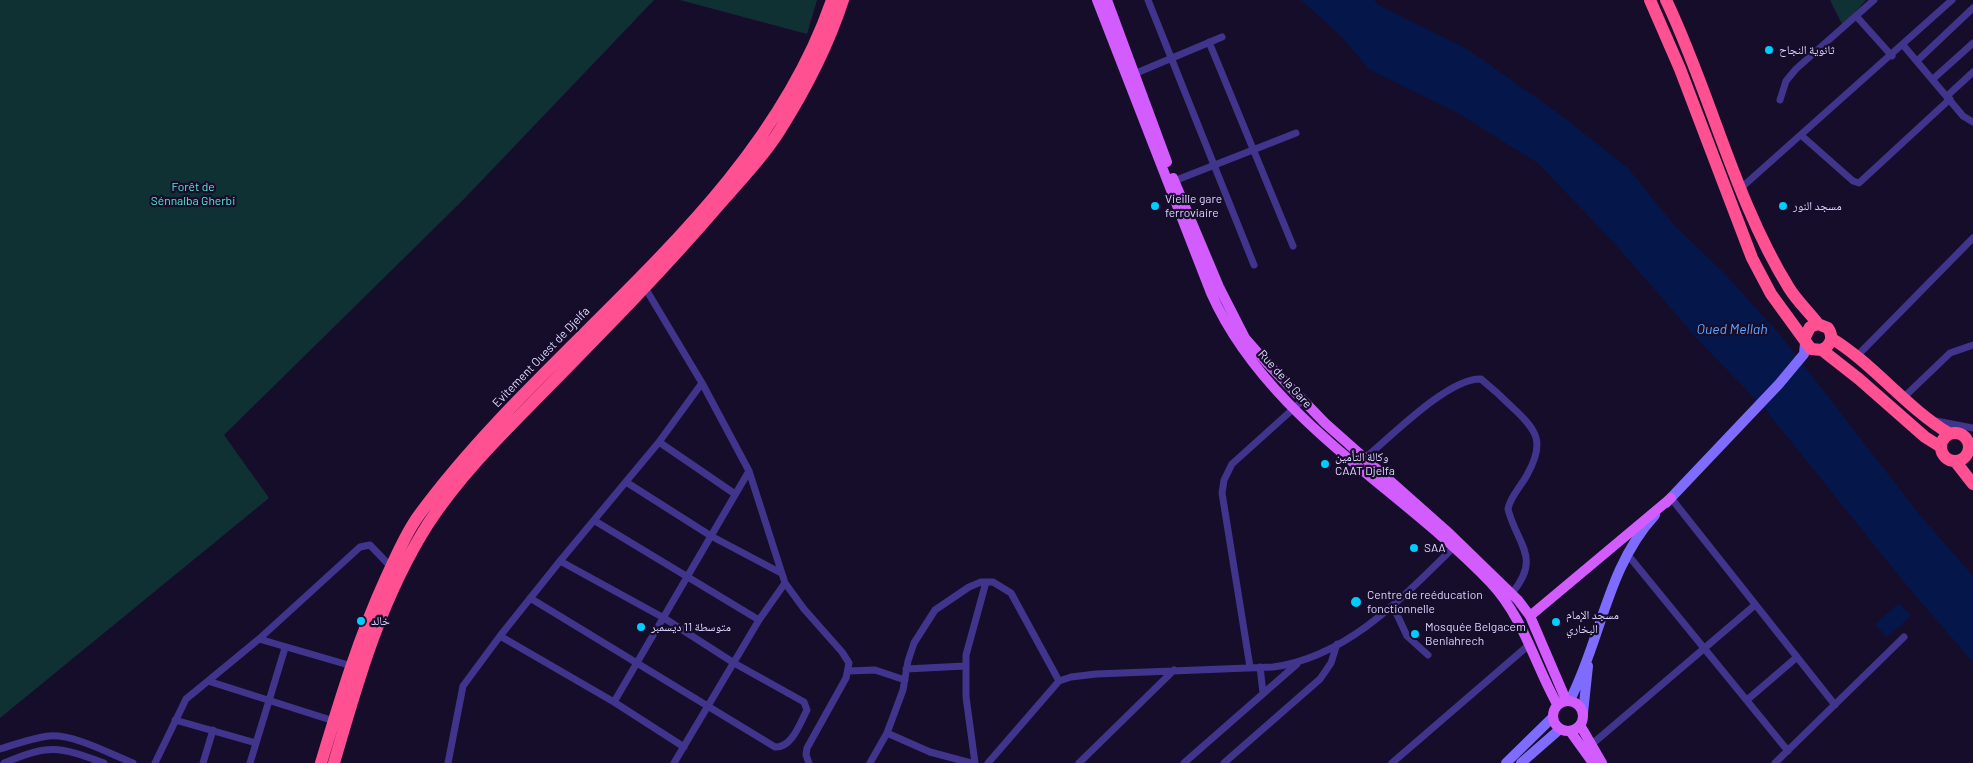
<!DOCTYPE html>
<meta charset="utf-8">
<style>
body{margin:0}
canvas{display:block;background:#150d29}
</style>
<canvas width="1973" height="763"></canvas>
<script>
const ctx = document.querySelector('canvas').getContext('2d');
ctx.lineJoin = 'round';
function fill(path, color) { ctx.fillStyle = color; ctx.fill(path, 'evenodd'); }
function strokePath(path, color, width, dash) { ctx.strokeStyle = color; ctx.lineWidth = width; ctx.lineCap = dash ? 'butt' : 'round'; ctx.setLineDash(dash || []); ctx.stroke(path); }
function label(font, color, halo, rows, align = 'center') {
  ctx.font = font + ' Barlow,"Noto Naskh Arabic",sans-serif'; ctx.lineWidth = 4.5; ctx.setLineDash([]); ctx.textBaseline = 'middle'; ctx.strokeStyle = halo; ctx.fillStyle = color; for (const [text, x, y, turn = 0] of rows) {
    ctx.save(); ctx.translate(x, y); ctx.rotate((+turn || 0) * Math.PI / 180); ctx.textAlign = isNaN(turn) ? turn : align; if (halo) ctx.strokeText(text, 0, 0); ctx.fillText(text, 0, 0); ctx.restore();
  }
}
fill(new Path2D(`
 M 0,0 L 654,0 L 463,200 L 224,435 L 269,498 L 0,718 Z
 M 680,0 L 817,0 L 807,34 Z
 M 1830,0 L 1866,0 L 1843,26 Z`), '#103134');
fill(new Path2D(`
 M 1301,0 L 1374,0 L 1378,5 L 1467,49 L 1555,111 L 1628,168 L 1673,224 L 1724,273 L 1781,336 L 1918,513 L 1973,576 L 1973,662 L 1909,588 L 1765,409 L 1702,344 L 1616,245 L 1539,164 L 1458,113 L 1370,70 L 1338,33 Z
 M 1899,603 L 1911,616 L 1887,637 L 1875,624 Z`), '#05174a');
strokePath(new Path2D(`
 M 1148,0 L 1254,265
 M 1857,17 L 1892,56
 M 1209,42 L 1293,246
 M 1903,45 L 1963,116 L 1973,122
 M 1917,61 L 1973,8
 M 1134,74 L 1222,37
 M 1933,79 L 1973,43
 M 1947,96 L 1973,72
 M 1780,100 L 1786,81 L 1796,69 L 1874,0
 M 1802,136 L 1853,181 L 1859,183 L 1950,99
 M 1174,181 L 1296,133
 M 1741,188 L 1952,0
 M 644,286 L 702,383 L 749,471 L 785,583 L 804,609 L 842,652 L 849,663 L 846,678 L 807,748 L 806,755 L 809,763
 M 1857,356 L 1973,238
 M 1902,399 L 1950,353 L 1973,345
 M 1936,421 L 1973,428
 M 659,442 L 735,494
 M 1365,458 C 1392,436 1448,378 1481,379 C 1492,388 1503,398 1513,408 C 1538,431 1545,443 1527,475 C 1521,486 1510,497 1508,509 C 1517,545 1542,557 1512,593
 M 626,482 L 711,536 L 781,573
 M 1671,498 L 1835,705
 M 595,521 L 759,620
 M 1628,555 L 1788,751
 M 530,598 L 775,747 C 792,748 800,723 807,710 L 804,702 L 734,663 L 664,618 L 560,561
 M 1393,606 L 1407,636 L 1428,655
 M 500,636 L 614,702 L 684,747
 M 259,639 L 352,666
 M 1250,667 L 1222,493 L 1224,480 L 1232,464 L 1303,400
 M 1260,667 L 1263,693
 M 906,669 L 965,666
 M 848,671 L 875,670 L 905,680
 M 1747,700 L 1797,657
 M 614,702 L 749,471
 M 175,720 L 256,743
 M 334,721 L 208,681 L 259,639 L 360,547 L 370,545 L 391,567
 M 887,733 L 930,752 L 971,763
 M 1591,745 L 1755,605
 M 0,749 C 16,744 32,738 49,736 C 74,734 110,754 133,763
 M 4,763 C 50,744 57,746 104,763
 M 155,763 L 186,699 L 208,681
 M 203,763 L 213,730
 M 250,763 L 285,648
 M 448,763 L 463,686 L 500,636 L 560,561 L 659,442 L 702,383
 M 674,763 L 759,620 L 785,583
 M 870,763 L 887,733 L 903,690 L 908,661 L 914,643 L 935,610 L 969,587 L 981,582 L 993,582 L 1011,593 L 1059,681
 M 975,763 L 966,697 L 966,655 L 986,582
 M 988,763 L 1059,681 L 1071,677 L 1096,674 L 1273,667 C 1347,657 1402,598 1453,548
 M 1079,763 L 1174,670
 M 1184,763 L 1297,664
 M 1224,763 L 1320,679 L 1331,663 L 1337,644
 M 1392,763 L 1530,644
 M 1775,763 L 1904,637`), '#41348c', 7);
strokePath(new Path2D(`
 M 1666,503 L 1779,384 L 1804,354 L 1805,343
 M 1570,700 C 1601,640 1607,567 1655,515
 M 1583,713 L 1588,666
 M 1506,763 L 1553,717
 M 1521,763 L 1560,729`), '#7f6cff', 10);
strokePath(new Path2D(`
 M 1097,0 L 1211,293 C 1267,419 1398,486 1490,582 C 1524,618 1534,663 1557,704
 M 1107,0 L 1167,162
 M 1173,178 L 1219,287 L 1245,338 L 1266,362 L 1325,423 L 1450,534 L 1518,600 L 1530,616 L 1566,700
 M 1530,616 L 1671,498
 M1553 716a15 15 0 1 1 30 0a15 15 0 1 1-30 0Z
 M 1580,725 L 1602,763
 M 1570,731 L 1593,763`), '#d35cff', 10);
strokePath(new Path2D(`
 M 1650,0 L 1680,69 L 1752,258 L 1771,294 L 1811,349 L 1822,350 C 1831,345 1834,337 1828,328 L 1818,324 L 1810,327 L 1804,339
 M 1666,0 C 1711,94 1734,199 1789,288 C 1797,301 1809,312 1818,324
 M 1831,338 C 1875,365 1905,407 1950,434
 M 1822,350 L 1859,379 L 1925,437 L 1941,447
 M1941 447a14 14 0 1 1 28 0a14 14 0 1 1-28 0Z
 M 1955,461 L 1973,484
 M 321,763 C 340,700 359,637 386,578 C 396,557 405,534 419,515 C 548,339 759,212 832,0
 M 334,763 C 358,680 381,598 428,524 C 461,473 506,430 548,387 C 606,328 664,269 718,206 C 739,182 763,157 780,130 C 806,89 828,46 843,0`), '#ff5092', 12);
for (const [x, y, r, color] of [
 [1769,50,5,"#01cbff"],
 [1155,206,5,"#01cbff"],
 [1783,206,5,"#01cbff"],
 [1325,464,5,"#01cbff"],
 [1414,548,5,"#01cbff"],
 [1356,602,6,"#01cbff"],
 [361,621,5,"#01cbff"],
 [1556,622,5,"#01cbff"],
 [641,627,5,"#01cbff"],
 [1415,634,5,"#01cbff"]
]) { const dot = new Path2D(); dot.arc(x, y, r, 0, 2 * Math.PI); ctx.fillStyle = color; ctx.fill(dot); strokePath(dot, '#150d29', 2); }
label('12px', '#ded5ff', '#150d29', [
 ["ثانوية النجاح",1779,50],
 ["Vieille gare",1165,199],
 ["ferroviaire",1165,213],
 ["مسجد النور",1793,206],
 ["وكالة التأمين",1335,457],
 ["CAAT Djelfa",1335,471],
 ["SAA",1424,548],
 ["Centre de reéducation",1367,595],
 ["fonctionnelle",1367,609],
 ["مسجد الإمام",1566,615],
 ["البخاري",1566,629],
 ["خالد",371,621],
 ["متوسطة 11 ديسمبر",651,627],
 ["Mosquée Belgacem",1425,627],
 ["Benlahrech",1425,641]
], 'left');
label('12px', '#55ebd5', '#150d29', [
 ["Forêt de",193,187],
 ["Sénnalba Gherbi",193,201]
]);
label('12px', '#ded5ff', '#150d29', [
 ["Evitement Ouest de Djelfa",541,357,-46],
 ["Rue de la Gare",1285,379,48]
]);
label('italic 14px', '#63a7ff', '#150d29', [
 ["Oued Mellah",1732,329]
]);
</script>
